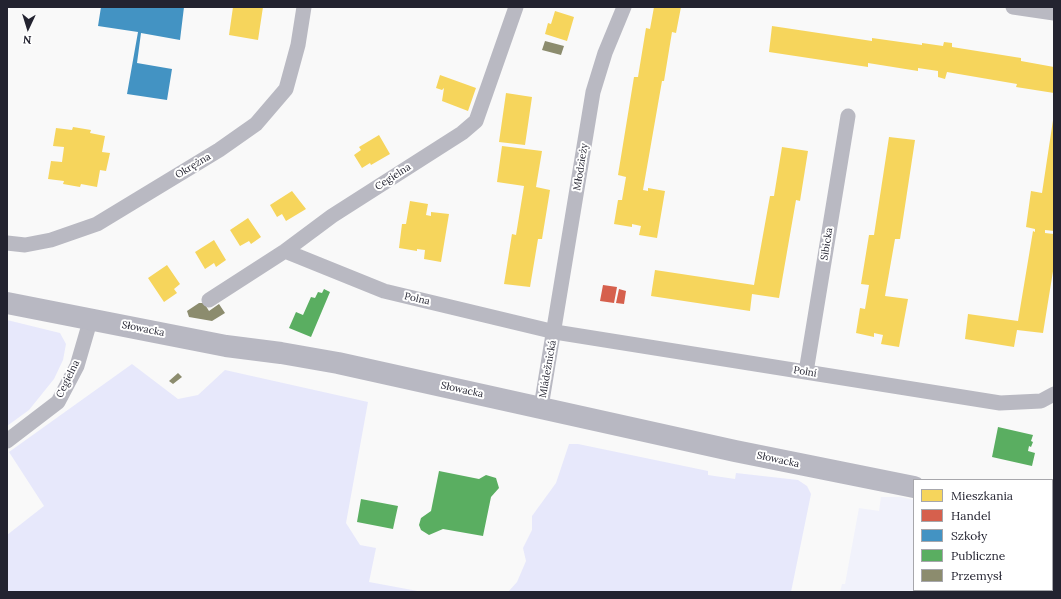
<!DOCTYPE html>
<meta charset="utf-8">
<style>
body{margin:0}
#map{position:relative;width:1061px;height:599px;overflow:hidden;background:#f9f9f9;font-family:Lora,serif}
canvas{display:block}
.frame{position:absolute;inset:0;border:8px solid #232330;pointer-events:none}
.legend{position:absolute;left:913px;top:479px;width:140px;height:112px;box-sizing:border-box;background:#fff;border:1px solid #a7a7ac;margin:0;padding:5px 7px;list-style:none;font-size:12px;color:#232330}
.legend li{display:flex;align-items:center;gap:8px;height:20px}
.legend b{width:20px;border:1px solid #a7a7ac}
.north{position:absolute;left:8px;top:8px;width:40px;height:40px;-webkit-text-stroke:3px #fff;paint-order:stroke;rotate:184deg;font-size:11px;font-weight:700;line-height:16px;text-align:center;color:#232330}
.north::after{content:'';display:block;margin:auto;width:14px;height:18px;background:#232330;clip-path:polygon(50% 0,100% 100%,50% 72%,0 100%)}
</style>
<div id="map">
<canvas width="1061" height="599"></canvas>
<div class="frame"></div>
<ul class="legend">
<li><b style="height:11px;background:#f6d55c"></b>Mieszkania</li>
<li><b style="height:11px;background:#d6604d"></b>Handel</li>
<li><b style="height:11px;background:#4393c3"></b>Szkoły</li>
<li><b style="height:11px;background:#5aae61"></b>Publiczne</li>
<li><b style="height:11px;background:#8c8c6e"></b>Przemysł</li>
</ul>
<div class="north">N</div>
</div>
<script>
const ctx = document.querySelector('canvas').getContext('2d');
ctx.lineJoin = 'round';
function fill(path, color) { ctx.fillStyle = color; ctx.fill(path, 'evenodd'); }
function strokePath(path, color, width, dash) { ctx.strokeStyle = color; ctx.lineWidth = width; ctx.lineCap = dash ? 'butt' : 'round'; ctx.setLineDash(dash || []); ctx.stroke(path); }
function label(font, color, halo, rows, align = 'center') {
  ctx.font = font + ' Lora,serif'; ctx.lineWidth = 4; ctx.setLineDash([]); ctx.textBaseline = 'middle'; ctx.strokeStyle = halo; ctx.fillStyle = color; for (const [text, x, y, turn = 0] of rows) {
    ctx.save(); ctx.translate(x, y); ctx.rotate((+turn || 0) * Math.PI / 180); ctx.textAlign = isNaN(turn) ? turn : align; if (halo) ctx.strokeText(text, 0, 0); ctx.fillText(text, 0, 0); ctx.restore();
  }
}
fill(new Path2D(`
 M 881,497 L 901,497 L 914,500 L 914,590 L 1052,590 L 1052,531 L 1054,532 L 1054,592 L 840,592 L 842,584 L 845,584 L 859,508 L 879,511 Z`), '#f1f2fb');
fill(new Path2D(`
 M 7,320 L 60,333 L 66,344 L 63,360 L 54,379 L 29,410 L 7,426 Z
 M 132,364 L 178,399 L 198,395 L 225,370 L 368,402 L 346,523 L 360,545 L 376,548 L 369,582 L 423,592 L 7,592 L 7,535 L 44,506 L 9,452 Z
 M 569,444 L 578,444 L 708,471 L 708,475 L 735,479 L 736,473 L 798,480 L 807,486 L 811,494 L 791,592 L 508,592 L 517,582 L 526,561 L 523,548 L 532,530 L 532,516 L 556,483 Z`), '#e7e8fb');
fill(new Path2D(`
 M 233,7 L 263,7 L 258,40 L 229,35 Z
 M 654,7 L 681,7 L 676,33 L 672,32 L 664,81 L 662,81 L 643,190 L 648,191 L 648,188 L 665,191 L 657,238 L 639,235 L 641,226 L 632,224 L 632,227 L 614,224 L 618,200 L 622,200 L 626,177 L 618,175 L 634,77 L 638,77 L 646,28 L 650,29 Z
 M 555,11 L 574,17 L 567,41 L 545,34 L 548,23 L 551,24 Z
 M 772,26 L 872,41 L 872,38 L 922,45 L 922,43 L 943,46 L 944,42 L 952,43 L 952,47 L 1021,58 L 1021,61 L 1054,67 L 1054,93 L 1016,87 L 1017,84 L 947,72 L 945,79 L 938,77 L 938,71 L 918,68 L 918,71 L 868,63 L 868,67 L 769,52 Z
 M 440,75 L 476,88 L 468,111 L 442,101 L 444,88 L 442,90 L 436,88 Z
 M 506,93 L 532,97 L 525,145 L 499,142 Z
 M 1053,120 L 1054,231 L 1045,230 L 1045,233 L 1054,234 L 1054,265 L 1043,333 L 1017,330 L 1014,347 L 965,339 L 968,314 L 1018,321 L 1033,231 L 1035,232 L 1035,229 L 1026,227 L 1031,191 L 1042,193 Z
 M 73,127 L 91,130 L 90,133 L 105,136 L 102,152 L 110,153 L 106,171 L 100,170 L 97,187 L 81,184 L 80,187 L 63,184 L 64,181 L 48,179 L 51,161 L 62,162 L 64,147 L 53,146 L 56,128 L 72,130 Z
 M 379,135 L 390,154 L 371,165 L 370,163 L 362,168 L 354,155 L 361,150 L 359,147 Z
 M 889,137 L 915,140 L 900,239 L 895,239 L 885,296 L 908,299 L 899,347 L 881,344 L 883,335 L 874,333 L 874,337 L 856,333 L 860,308 L 865,309 L 869,285 L 861,284 L 869,235 L 874,235 Z
 M 502,146 L 542,151 L 536,187 L 550,190 L 542,239 L 538,239 L 530,287 L 504,284 L 512,234 L 516,235 L 524,186 L 497,182 Z
 M 782,147 L 808,151 L 800,201 L 796,200 L 779,298 L 752,294 L 750,311 L 651,296 L 655,270 L 754,285 L 770,196 L 774,196 Z
 M 292,191 L 306,209 L 286,221 L 282,214 L 277,217 L 270,205 Z
 M 410,201 L 428,204 L 426,215 L 431,216 L 431,212 L 449,214 L 441,262 L 424,259 L 425,250 L 417,249 L 417,251 L 399,248 L 402,224 L 406,224 Z
 M 248,218 L 261,237 L 251,244 L 249,241 L 240,246 L 230,230 Z
 M 214,240 L 226,260 L 216,267 L 214,263 L 205,269 L 195,252 Z
 M 167,265 L 180,284 L 174,289 L 177,293 L 164,302 L 148,278 Z`), '#f6d55c');
fill(new Path2D(`
 M 603,285 L 617,287 L 614,303 L 600,301 Z
 M 619,289 L 626,291 L 624,304 L 616,303 Z`), '#d6604d');
fill(new Path2D(`
 M 101,7 L 184,7 L 180,40 L 141,33 L 137,63 L 172,69 L 167,100 L 127,94 L 138,32 L 98,26 Z`), '#4393c3');
fill(new Path2D(`
 M 324,289 L 330,292 L 311,337 L 289,328 L 296,312 L 303,315 L 311,297 L 315,298 L 318,292 L 322,293 Z
 M 998,427 L 1033,435 L 1031,441 L 1033,442 L 1031,447 L 1029,446 L 1028,451 L 1035,453 L 1032,466 L 992,457 Z
 M 439,471 L 479,479 L 486,475 L 496,478 L 499,488 L 491,497 L 483,536 L 443,529 L 429,535 L 421,530 L 419,525 L 421,518 L 431,511 Z
 M 361,499 L 398,506 L 393,529 L 357,522 Z`), '#5aae61');
fill(new Path2D(`
 M 545,41 L 564,46 L 561,55 L 542,50 Z
 M 199,303 L 204,303 L 209,311 L 219,304 L 225,313 L 212,321 L 189,317 L 187,311 Z
 M 178,373 L 182,377 L 173,384 L 169,381 Z`), '#8c8c6e');
strokePath(new Path2D(`
 M 1013,7 L 1054,13
 M 7,243 L 25,245 L 51,240 L 97,224 L 219,150 L 256,124 L 286,89 L 298,45 L 304,7
 M 285,251 L 384,291 L 555,332 L 1000,403 L 1041,401 L 1054,394
 M 209,300 L 285,251 L 332,216 L 462,133 L 476,121 L 516,7
 M 806,372 L 848,116
 M 541,407 L 593,92 L 605,53 L 624,7
 M 7,441 L 58,402 L 77,366 L 91,318`), '#b9b9c2', 15);
strokePath(new Path2D(`
 M 7,303 L 226,346 L 281,353 L 338,363 L 735,451 L 914,487
 M 1052,518 L 1054,519`), '#b8b8c2', 22);
label('10px', '#232330', '#fff', [
 ["Okrężna",193,166,-31],
 ["Młodzieży",581,167,-81],
 ["Cegielna",393,177,-33],
 ["Sibicka",827,244,-81],
 ["Polna",417,299,13],
 ["Słowacka",143,329,11],
 ["Mládežnická",548,369,-80],
 ["Polní",805,372,9],
 ["Cegielna",68,379,-64],
 ["Słowacka",462,390,12],
 ["Słowacka",778,460,12]
]);
</script>
